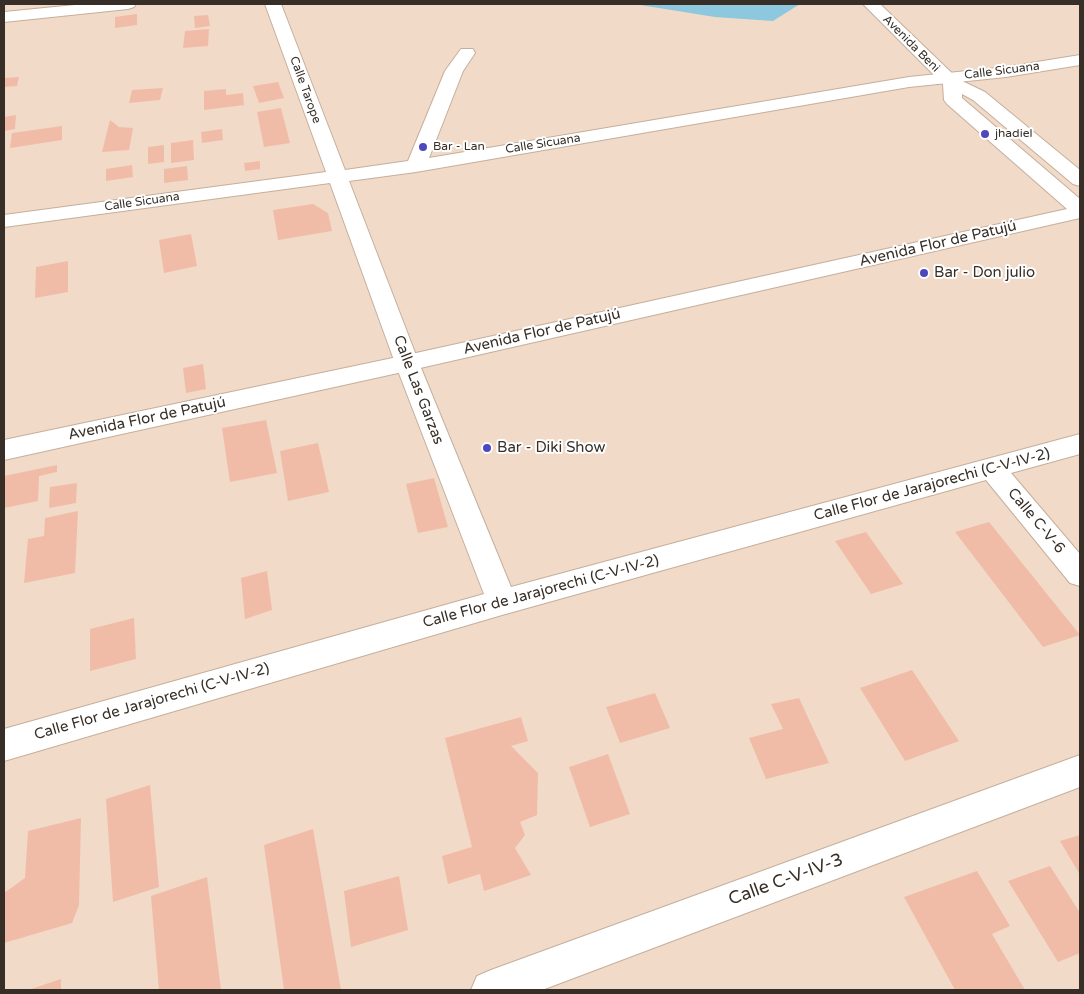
<!DOCTYPE html>
<meta charset="utf-8">
<style>
body{margin:0}
#map{position:relative;width:1084px;height:994px;overflow:hidden;background:#f1dac7;font-family:"Varela Round",sans-serif}
canvas{display:block}
.frame{position:absolute;inset:0;border:5px solid #372f27;pointer-events:none}
</style>
<div id="map">
<canvas width="1084" height="994"></canvas>
<div class="frame"></div>
</div>
<script>
const ctx = document.querySelector('canvas').getContext('2d');
ctx.lineJoin = 'round';
function fill(path, color) { ctx.fillStyle = color; ctx.fill(path, 'evenodd'); }
function strokePath(path, color, width, dash) { ctx.strokeStyle = color; ctx.lineWidth = width; ctx.lineCap = dash ? 'butt' : 'round'; ctx.setLineDash(dash || []); ctx.stroke(path); }
function label(font, color, halo, rows, align = 'center') {
  ctx.font = font + ' "Varela Round",sans-serif'; ctx.lineWidth = 4; ctx.setLineDash([]); ctx.textBaseline = 'middle'; ctx.strokeStyle = halo; ctx.fillStyle = color; for (const [text, x, y, turn = 0] of rows) {
    ctx.save(); ctx.translate(x, y); ctx.rotate((+turn || 0) * Math.PI / 180); ctx.textAlign = isNaN(turn) ? turn : align; if (halo) ctx.strokeText(text, 0, 0); ctx.fillText(text, 0, 0); ctx.restore();
  }
}
fill(new Path2D(`
 M 634,4 L 800,4 L 773,21 L 715,17 Z`), '#8dc8df');
fill(new Path2D(`
 M 137,14 L 137,25 L 115,28 L 115,17 Z
 M 208,15 L 210,26 L 195,28 L 194,16 Z
 M 209,29 L 208,46 L 183,48 L 185,31 Z
 M 19,77 L 17,86 L 4,87 L 4,78 Z
 M 278,82 L 284,98 L 259,103 L 253,86 Z
 M 163,88 L 160,100 L 129,103 L 132,90 Z
 M 226,89 L 226,95 L 243,93 L 244,105 L 204,110 L 204,91 Z
 M 281,108 L 290,143 L 264,147 L 257,112 Z
 M 16,115 L 15,129 L 4,131 L 4,117 Z
 M 110,120 L 119,127 L 133,128 L 129,150 L 102,152 Z
 M 62,126 L 62,140 L 10,148 L 12,133 Z
 M 222,129 L 223,140 L 202,143 L 201,132 Z
 M 193,140 L 194,160 L 171,163 L 171,143 Z
 M 164,145 L 164,162 L 148,164 L 148,147 Z
 M 260,161 L 260,169 L 245,171 L 244,163 Z
 M 132,165 L 133,177 L 106,181 L 106,169 Z
 M 187,166 L 188,180 L 164,183 L 164,169 Z
 M 313,204 L 328,213 L 332,231 L 278,240 L 273,210 Z
 M 191,234 L 197,266 L 164,273 L 159,240 Z
 M 68,261 L 68,292 L 35,298 L 36,267 Z
 M 203,364 L 206,389 L 186,393 L 183,368 Z
 M 266,420 L 277,473 L 230,482 L 222,428 Z
 M 318,443 L 329,492 L 288,501 L 280,451 Z
 M 57,465 L 57,472 L 39,476 L 38,501 L 4,508 L 4,476 Z
 M 434,478 L 448,527 L 418,533 L 406,484 Z
 M 77,483 L 76,503 L 49,508 L 50,487 Z
 M 78,511 L 75,573 L 24,583 L 28,539 L 44,536 L 45,518 Z
 M 989,522 L 1080,635 L 1043,647 L 955,532 Z
 M 866,532 L 903,584 L 871,594 L 835,541 Z
 M 267,571 L 272,610 L 245,619 L 241,578 Z
 M 134,618 L 136,659 L 90,671 L 90,629 Z
 M 912,670 L 959,741 L 905,761 L 860,688 Z
 M 655,693 L 670,728 L 620,743 L 606,707 Z
 M 799,698 L 829,763 L 766,779 L 749,738 L 783,729 L 771,704 Z
 M 521,717 L 528,741 L 511,746 L 538,773 L 537,815 L 520,822 L 525,835 L 515,848 L 531,875 L 484,891 L 480,874 L 448,884 L 442,856 L 472,847 L 445,738 Z
 M 608,754 L 630,814 L 590,827 L 569,767 Z
 M 150,785 L 159,887 L 113,902 L 106,799 Z
 M 81,818 L 79,905 L 72,923 L 4,943 L 4,893 L 25,878 L 28,831 Z
 M 313,829 L 341,990 L 284,990 L 264,845 Z
 M 1080,835 L 1080,875 L 1060,841 Z
 M 1050,866 L 1080,913 L 1080,953 L 1058,962 L 1008,881 Z
 M 977,871 L 1010,926 L 992,934 L 1025,990 L 955,990 L 904,897 Z
 M 399,876 L 408,930 L 351,947 L 344,891 Z
 M 207,877 L 221,990 L 159,990 L 151,896 Z
 M 61,979 L 61,990 L 28,990 Z`), '#f1bca7');
const street = new Path2D(`
 M 85,4 L 136,4 L 134,7 L 128,9 L 4,22 L 4,12 Z
 M 265,4 L 281,4 L 345,170 L 408,161 L 445,71 L 461,49 L 473,49 L 475,53 L 463,71 L 429,158 L 909,77 L 1006,67 L 1080,55 L 1080,65 L 1006,77 L 909,87 L 416,172 L 349,181 L 419,363 L 511,587 L 1080,434 L 1080,454 L 1011,473 L 1080,554 L 1080,586 L 1070,583 L 986,480 L 502,615 L 4,761 L 4,729 L 484,594 L 395,363 L 330,183 L 4,227 L 4,215 L 326,172 Z
 M 1080,755 L 1080,787 L 542,990 L 471,990 L 477,976 L 491,970 Z`);
const secondary = new Path2D(`
 M 863,4 L 880,4 L 958,79 L 985,92 L 1080,170 L 1080,186 L 1073,184 L 973,100 L 962,94 L 962,98 L 1080,199 L 1080,218 L 407,371 L 4,460 L 4,440 L 407,355 L 1067,209 L 947,104 L 944,100 L 943,84 Z`);
strokePath(street, '#c5af9c', 2);
strokePath(secondary, '#c5af9c', 2);
fill(street, '#fff');
fill(secondary, '#fff');
for (const [x, y, r, color] of [
 [985,134,5,"#4e48be"],
 [423,147,5,"#4e48be"],
 [924,273,5,"#4e48be"],
 [487,448,5,"#4e48be"]
]) { const dot = new Path2D(); dot.arc(x, y, r, 0, 2 * Math.PI); ctx.fillStyle = color; ctx.fill(dot); strokePath(dot, '#fff', 2); }
label('12px', '#372f27', '#fff', [
 ["Avenida Beni",911,44,45],
 ["Calle Sicuana",1002,71,-7],
 ["Calle Tarope",305,90,70],
 ["Calle Sicuana",543,144,-9],
 ["Calle Sicuana",142,202,-8]
]);
label('12px', '#372f27', '#fff', [
 ["jhadiel",995,134],
 ["Bar - Lan",433,147]
], 'left');
label('15px', '#372f27', '#fff', [
 ["Avenida Flor de Patujú",938,244,-13],
 ["Avenida Flor de Patujú",542,332,-13],
 ["Calle Las Garzas",418,390,69],
 ["Avenida Flor de Patujú",147,419,-12],
 ["Calle Flor de Jarajorechi (C-V-IV-2)",932,485,-15],
 ["Calle C-V-6",1036,521,50],
 ["Calle Flor de Jarajorechi (C-V-IV-2)",541,592,-15],
 ["Calle Flor de Jarajorechi (C-V-IV-2)",152,702,-16]
]);
label('15px', '#372f27', '#fff', [
 ["Bar - Don julio",934,273],
 ["Bar - Diki Show",497,448]
], 'left');
label('18px', '#372f27', '#fff', [
 ["Calle C-V-IV-3",786,880,-20]
]);
</script>
